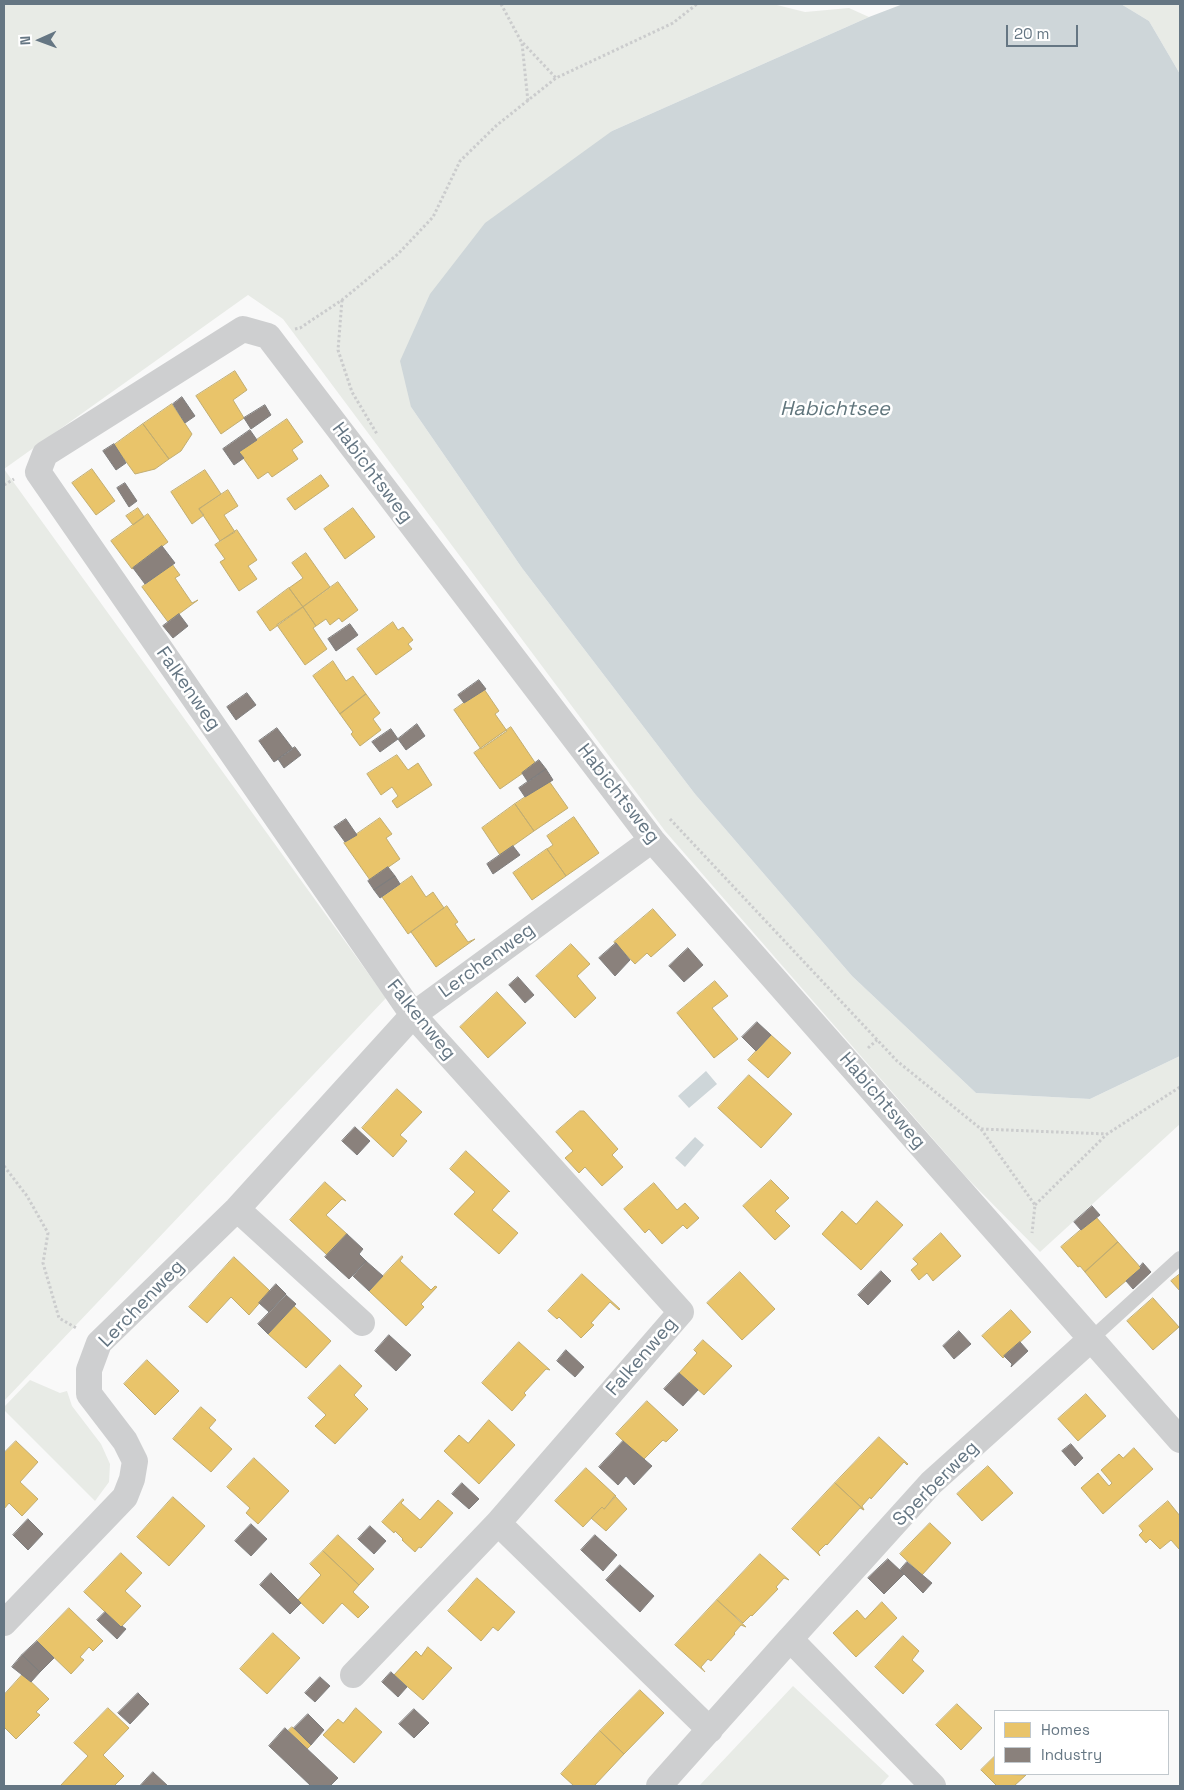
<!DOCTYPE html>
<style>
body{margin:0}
#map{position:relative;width:1184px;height:1790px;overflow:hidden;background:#f9f9f9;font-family:"Space Grotesk",sans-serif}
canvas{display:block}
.frame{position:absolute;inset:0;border:5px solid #657683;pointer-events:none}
.legend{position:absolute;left:994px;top:1710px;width:175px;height:65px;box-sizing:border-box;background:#fff;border:1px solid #c1c8cd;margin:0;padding:6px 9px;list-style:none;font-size:15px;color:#657683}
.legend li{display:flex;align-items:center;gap:10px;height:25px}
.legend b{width:25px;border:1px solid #c1c8cd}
.north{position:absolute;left:15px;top:15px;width:50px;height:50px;-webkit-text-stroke:4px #fff;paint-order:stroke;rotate:268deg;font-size:14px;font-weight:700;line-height:20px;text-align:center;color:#657683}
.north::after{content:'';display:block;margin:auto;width:18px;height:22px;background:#657683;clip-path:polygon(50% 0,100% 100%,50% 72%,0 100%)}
.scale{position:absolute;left:1006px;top:25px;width:72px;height:22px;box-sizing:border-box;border:2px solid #657683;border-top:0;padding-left:6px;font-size:15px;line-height:18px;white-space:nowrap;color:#657683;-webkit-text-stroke:4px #fff;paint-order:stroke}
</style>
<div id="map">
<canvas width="1184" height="1790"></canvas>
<div class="frame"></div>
<ul class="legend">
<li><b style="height:14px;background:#e9c46a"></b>Homes</li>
<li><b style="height:14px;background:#8a817c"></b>Industry</li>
</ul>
<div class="north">N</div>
<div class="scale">20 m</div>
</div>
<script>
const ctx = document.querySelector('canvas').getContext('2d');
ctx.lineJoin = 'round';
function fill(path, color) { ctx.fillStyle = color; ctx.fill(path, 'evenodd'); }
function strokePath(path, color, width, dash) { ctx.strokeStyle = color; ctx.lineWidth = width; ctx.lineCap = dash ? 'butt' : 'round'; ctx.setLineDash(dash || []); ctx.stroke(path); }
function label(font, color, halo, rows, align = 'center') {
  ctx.font = font + ' "Space Grotesk",sans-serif'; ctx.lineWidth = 5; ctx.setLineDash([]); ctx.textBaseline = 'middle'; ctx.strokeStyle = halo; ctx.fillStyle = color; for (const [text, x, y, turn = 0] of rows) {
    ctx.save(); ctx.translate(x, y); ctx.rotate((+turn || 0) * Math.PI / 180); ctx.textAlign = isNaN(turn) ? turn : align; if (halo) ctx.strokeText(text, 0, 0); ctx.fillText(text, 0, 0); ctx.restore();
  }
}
fill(new Path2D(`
 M 4,4 L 776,4 L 777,5 L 805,12 L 849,8 L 869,17 L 612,131 L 411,407 L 522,568 L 695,794 L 852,976 L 976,1093 L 1090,1099 L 1180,1056 L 1180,1124 L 1040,1252 L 967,1178 L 665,831 L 283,319 L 248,295 L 4,469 L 386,998 L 4,1401 Z
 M 1121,4 L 1180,4 L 1180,74 L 1149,21 Z
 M 30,1380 L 60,1393 L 67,1391 L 72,1406 L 101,1444 L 110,1464 L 109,1482 L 95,1501 L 4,1410 L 4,1407 Z
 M 793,1686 L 889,1776 L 880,1786 L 699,1786 Z`), '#e8ebe6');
fill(new Path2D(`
 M 903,4 L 1121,4 L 1149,21 L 1180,74 L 1180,1056 L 1090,1099 L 976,1093 L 852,976 L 695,794 L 522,568 L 411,407 L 400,361 L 430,294 L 485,223 L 612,131 L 869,17 Z
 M 706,1071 L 717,1084 L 689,1108 L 678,1096 Z
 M 695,1137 L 704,1145 L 685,1167 L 675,1158 Z`), '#ced6d9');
const homes = new Path2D(`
 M 235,371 L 247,390 L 233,400 L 244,418 L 221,434 L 196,396 Z
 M 172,404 L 192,434 L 181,451 L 169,459 L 143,424 Z
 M 287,419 L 303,442 L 292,450 L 298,459 L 272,477 L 268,472 L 258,479 L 239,452 Z
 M 143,424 L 169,459 L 155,469 L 135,474 L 114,445 Z
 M 92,469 L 115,501 L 96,515 L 72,483 Z
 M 205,470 L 221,494 L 199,509 L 204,515 L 192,524 L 171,492 Z
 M 321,475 L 329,486 L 295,510 L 287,499 Z
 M 228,490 L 238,506 L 224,515 L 235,532 L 220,541 L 199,509 Z
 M 138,508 L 144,517 L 133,525 L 126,516 Z
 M 353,508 L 375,537 L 345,559 L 324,529 Z
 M 148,514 L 168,542 L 132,569 L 111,541 Z
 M 237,530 L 257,560 L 248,566 L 257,579 L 239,591 L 220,562 L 225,559 L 215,545 Z
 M 306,553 L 330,587 L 303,607 L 289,588 L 303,578 L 292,563 Z
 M 172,564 L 180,575 L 175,578 L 192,603 L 198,600 L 168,622 L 142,587 Z
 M 338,582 L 358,610 L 342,622 L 339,618 L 330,625 L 326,619 L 316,626 L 303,607 Z
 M 289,588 L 303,607 L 270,631 L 257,612 Z
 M 303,607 L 316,626 L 313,628 L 327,649 L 305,665 L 277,625 Z
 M 393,622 L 398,630 L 403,627 L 413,640 L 408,644 L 412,649 L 376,675 L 357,649 Z
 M 333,661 L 346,681 L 353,676 L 366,694 L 340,714 L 313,676 Z
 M 484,689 L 499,711 L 495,714 L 507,731 L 481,749 L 454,710 Z
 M 366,694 L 380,713 L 373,719 L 381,730 L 360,746 L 351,734 L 353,732 L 340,714 Z
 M 511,727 L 536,764 L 500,789 L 474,753 Z
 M 397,755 L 408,770 L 418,763 L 432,785 L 397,808 L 392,801 L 398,796 L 392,787 L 381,795 L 367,774 Z
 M 549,781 L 568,808 L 534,831 L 515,804 Z
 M 515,804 L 534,831 L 500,855 L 482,828 Z
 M 574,817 L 599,853 L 566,876 L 547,849 L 553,845 L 547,836 Z
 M 380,818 L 392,834 L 386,838 L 400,859 L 370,880 L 344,843 Z
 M 547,849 L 566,876 L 532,900 L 513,873 Z
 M 412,876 L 426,897 L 433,892 L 444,908 L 408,934 L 382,897 Z
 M 447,906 L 458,922 L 455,924 L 468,942 L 475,939 L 436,967 L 411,932 Z
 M 653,909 L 676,935 L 651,957 L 647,953 L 635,964 L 614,942 Z
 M 571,944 L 590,964 L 577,976 L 596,998 L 575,1018 L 536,976 Z
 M 715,981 L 728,996 L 712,1008 L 738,1039 L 714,1058 L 677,1013 Z
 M 497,992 L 526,1023 L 488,1058 L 460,1027 Z
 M 771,1035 L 791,1053 L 768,1078 L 748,1060 Z
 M 749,1075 L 792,1114 L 761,1148 L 718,1108 Z
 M 397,1089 L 422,1112 L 400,1135 L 407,1141 L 393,1157 L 362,1128 Z
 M 580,1111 L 584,1111 L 618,1149 L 612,1155 L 623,1167 L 602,1186 L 585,1167 L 579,1173 L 565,1158 L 573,1151 L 556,1132 Z
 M 466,1151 L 510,1192 L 509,1191 L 492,1210 L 518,1233 L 499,1254 L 454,1214 L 475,1192 L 450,1169 Z
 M 771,1180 L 789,1198 L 775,1211 L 790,1226 L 775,1240 L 743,1206 Z
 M 325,1182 L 346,1201 L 342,1199 L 326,1215 L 347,1234 L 327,1255 L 290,1220 Z
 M 654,1183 L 677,1210 L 685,1203 L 699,1218 L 687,1229 L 683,1225 L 662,1244 L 649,1229 L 645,1233 L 624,1209 Z
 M 877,1201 L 903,1225 L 861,1270 L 822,1234 L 842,1211 L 856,1224 Z
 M 1096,1217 L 1118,1242 L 1085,1272 L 1080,1266 L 1078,1267 L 1061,1247 Z
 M 941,1233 L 961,1256 L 933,1281 L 927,1273 L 919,1280 L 911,1270 L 918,1264 L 913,1259 Z
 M 1118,1242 L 1141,1268 L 1106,1298 L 1085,1272 Z
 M 402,1256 L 403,1257 L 400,1261 L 431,1290 L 435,1286 L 437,1287 L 421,1304 L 424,1307 L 406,1326 L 369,1291 Z
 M 234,1257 L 270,1291 L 249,1315 L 231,1297 L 207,1323 L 189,1307 Z
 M 740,1272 L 775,1309 L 742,1340 L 707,1303 Z
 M 582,1274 L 620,1309 L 619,1310 L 610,1302 L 591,1323 L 594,1325 L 581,1338 L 559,1317 L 557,1319 L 548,1311 Z
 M 1180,1274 L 1180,1291 L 1171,1281 Z
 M 1153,1298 L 1179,1327 L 1153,1350 L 1127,1321 Z
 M 294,1306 L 331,1341 L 306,1368 L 268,1334 Z
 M 1011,1310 L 1031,1332 L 1003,1358 L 982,1336 Z
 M 703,1340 L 732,1366 L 704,1395 L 679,1373 L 697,1353 L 694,1350 Z
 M 519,1342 L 550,1370 L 546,1369 L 524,1393 L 526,1395 L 512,1411 L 482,1383 Z
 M 147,1360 L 179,1391 L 155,1415 L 124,1384 Z
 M 340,1365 L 362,1386 L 354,1395 L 368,1409 L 335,1444 L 315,1426 L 326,1415 L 308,1398 Z
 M 1086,1394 L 1106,1416 L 1078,1441 L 1058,1419 Z
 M 647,1401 L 678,1430 L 666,1442 L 663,1440 L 644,1459 L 647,1462 L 646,1463 L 616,1434 Z
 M 201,1407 L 216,1420 L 209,1428 L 232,1449 L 211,1472 L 173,1439 Z
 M 489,1420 L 515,1445 L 479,1484 L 444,1451 L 459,1435 L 468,1443 Z
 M 879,1437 L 908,1464 L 907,1465 L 904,1462 L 871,1499 L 870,1497 L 862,1506 L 864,1510 L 835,1483 Z
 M 16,1441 L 38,1462 L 20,1482 L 38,1499 L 22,1516 L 9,1503 L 4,1509 L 4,1453 Z
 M 1134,1448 L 1153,1469 L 1103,1514 L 1081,1488 L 1098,1473 L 1109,1486 L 1112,1483 L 1101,1470 L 1119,1454 L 1123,1458 Z
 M 254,1458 L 289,1491 L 258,1524 L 246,1513 L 250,1508 L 227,1487 Z
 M 988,1466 L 1013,1493 L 982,1521 L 957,1494 Z
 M 586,1468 L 616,1496 L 604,1509 L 602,1507 L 583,1527 L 555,1501 Z
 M 835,1483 L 864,1510 L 860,1508 L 827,1545 L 826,1544 L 818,1552 L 820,1556 L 792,1529 Z
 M 615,1496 L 627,1509 L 606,1531 L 591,1518 L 602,1507 L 604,1509 Z
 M 173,1497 L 205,1526 L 169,1566 L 137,1537 Z
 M 403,1499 L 404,1500 L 401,1503 L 420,1520 L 438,1500 L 453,1513 L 421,1548 L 419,1547 L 415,1552 L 402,1540 L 403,1539 L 395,1531 L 394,1533 L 382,1522 Z
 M 1168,1501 L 1180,1516 L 1180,1547 L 1179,1549 L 1171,1540 L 1160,1549 L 1150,1539 L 1146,1543 L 1139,1535 L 1143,1531 L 1139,1526 Z
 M 930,1523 L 951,1543 L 922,1575 L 900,1554 Z
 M 338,1535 L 374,1569 L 359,1585 L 323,1551 Z
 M 323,1551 L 359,1585 L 353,1592 L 369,1607 L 358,1618 L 342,1603 L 323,1624 L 298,1600 L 321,1575 L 310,1564 Z
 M 121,1553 L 142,1573 L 125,1591 L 141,1606 L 121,1627 L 84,1592 Z
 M 760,1554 L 789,1580 L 784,1578 L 776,1587 L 778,1589 L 752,1616 L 751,1615 L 743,1623 L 717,1600 Z
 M 477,1578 L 515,1612 L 498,1631 L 493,1627 L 481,1641 L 448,1611 Z
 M 717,1600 L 746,1627 L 741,1625 L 734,1633 L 735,1634 L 711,1661 L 708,1659 L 701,1667 L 705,1672 L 675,1645 Z
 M 882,1602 L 897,1618 L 856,1657 L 833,1633 L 857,1610 L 865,1619 Z
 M 69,1608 L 103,1641 L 93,1651 L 89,1647 L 80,1657 L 84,1660 L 71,1674 L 37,1641 Z
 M 273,1633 L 300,1658 L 267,1694 L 240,1669 Z
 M 903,1636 L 919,1651 L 912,1660 L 924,1671 L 903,1694 L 875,1667 Z
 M 428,1647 L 452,1668 L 423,1700 L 394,1675 L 416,1651 L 421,1656 Z
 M 23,1674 L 49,1699 L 36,1712 L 40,1715 L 16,1739 L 4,1727 L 4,1695 Z
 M 640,1690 L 664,1713 L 624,1754 L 600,1731 Z
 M 957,1704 L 982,1728 L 961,1750 L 936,1725 Z
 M 108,1708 L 129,1728 L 103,1755 L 124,1776 L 114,1786 L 62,1786 L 61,1785 L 88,1756 L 74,1743 Z
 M 356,1708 L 382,1732 L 354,1763 L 323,1735 L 338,1719 L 343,1723 Z
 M 292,1727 L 311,1745 L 307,1749 L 288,1731 Z
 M 600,1731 L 624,1754 L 594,1786 L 574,1786 L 561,1774 Z
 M 995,1756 L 995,1774 L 1026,1775 L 1014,1786 L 997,1786 L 981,1770 Z`);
fill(homes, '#e9c46a');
strokePath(homes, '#c1ad72', 1);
const industry = new Path2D(`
 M 182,397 L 195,416 L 185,423 L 173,404 Z
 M 265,405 L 271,415 L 251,429 L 244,418 Z
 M 250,430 L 257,440 L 239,452 L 244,458 L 234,465 L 223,449 Z
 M 114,444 L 126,463 L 116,470 L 103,451 Z
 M 125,483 L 137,501 L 129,507 L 117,488 Z
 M 162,546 L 175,563 L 145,584 L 133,568 Z
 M 179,614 L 188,626 L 173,638 L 163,626 Z
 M 350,624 L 358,635 L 336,651 L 328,639 Z
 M 479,680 L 486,689 L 464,703 L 458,695 Z
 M 247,693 L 256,705 L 236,720 L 227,707 Z
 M 417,724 L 425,736 L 406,750 L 398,739 Z
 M 277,728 L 293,749 L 274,762 L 259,741 Z
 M 391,729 L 398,739 L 380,752 L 372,742 Z
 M 295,747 L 301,755 L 284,768 L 278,759 Z
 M 539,760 L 546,769 L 528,782 L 522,773 Z
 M 546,769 L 553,780 L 525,797 L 519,788 Z
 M 346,819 L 357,835 L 345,842 L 334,827 Z
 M 513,846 L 520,855 L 493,874 L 487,864 Z
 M 388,867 L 395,876 L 374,890 L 368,881 Z
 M 395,876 L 400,884 L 380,898 L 374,890 Z
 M 616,943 L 630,960 L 615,976 L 599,958 Z
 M 688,948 L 703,965 L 684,982 L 669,966 Z
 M 518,977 L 534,995 L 525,1003 L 509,985 Z
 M 757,1022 L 771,1035 L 756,1051 L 742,1037 Z
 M 355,1127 L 370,1141 L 357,1155 L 342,1141 Z
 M 1092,1206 L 1100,1215 L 1081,1230 L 1074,1222 Z
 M 347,1234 L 363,1249 L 359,1254 L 366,1261 L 349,1279 L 325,1257 Z
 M 366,1261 L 383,1276 L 369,1291 L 353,1276 Z
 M 1143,1263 L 1151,1272 L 1133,1289 L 1126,1281 L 1141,1268 L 1140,1267 Z
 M 881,1271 L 891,1281 L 868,1305 L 858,1295 Z
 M 276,1284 L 286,1294 L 269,1312 L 259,1303 Z
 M 286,1295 L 296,1304 L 268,1334 L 258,1324 Z
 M 959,1331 L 971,1344 L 954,1359 L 943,1346 Z
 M 389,1335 L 411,1355 L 396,1371 L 375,1351 Z
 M 1020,1342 L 1028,1351 L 1011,1367 L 1012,1364 L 1004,1356 Z
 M 566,1350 L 584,1367 L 575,1377 L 557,1361 Z
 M 679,1373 L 698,1390 L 683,1406 L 664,1389 Z
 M 623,1441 L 652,1466 L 634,1485 L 626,1476 L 618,1485 L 599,1467 Z
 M 1071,1444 L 1083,1458 L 1075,1466 L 1062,1451 Z
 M 462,1483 L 479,1499 L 469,1509 L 452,1494 Z
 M 28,1519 L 43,1534 L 28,1550 L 13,1535 Z
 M 251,1524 L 267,1539 L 251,1556 L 235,1541 Z
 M 370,1526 L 386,1541 L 374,1554 L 358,1539 Z
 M 595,1535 L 617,1555 L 603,1571 L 581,1550 Z
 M 888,1559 L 904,1574 L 884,1594 L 868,1578 Z
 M 907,1562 L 932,1583 L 923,1593 L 900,1570 Z
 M 620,1565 L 654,1596 L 640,1612 L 606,1580 Z
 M 271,1573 L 301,1603 L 290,1614 L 260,1585 Z
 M 105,1612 L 121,1627 L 122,1626 L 126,1629 L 117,1639 L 97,1620 Z
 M 37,1641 L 54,1658 L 40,1672 L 22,1655 Z
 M 22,1655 L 40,1672 L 31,1682 L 12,1667 Z
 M 391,1672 L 407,1687 L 398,1697 L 382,1682 Z
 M 320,1677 L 330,1686 L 315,1702 L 305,1693 Z
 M 138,1693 L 149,1704 L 130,1724 L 118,1713 Z
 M 414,1709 L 429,1723 L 414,1738 L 399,1724 Z
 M 308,1714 L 324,1730 L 311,1745 L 294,1728 Z
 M 285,1728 L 338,1778 L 330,1786 L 311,1786 L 269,1746 Z
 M 153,1772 L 168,1786 L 140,1786 Z`);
fill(industry, '#8a817c');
strokePath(industry, '#7f7e7e', 1);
strokePath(new Path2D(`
 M 501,4 L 522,43 L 528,102
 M 523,43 L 556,78
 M 342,300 L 338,350 L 352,392 L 377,434
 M 295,329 L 300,328 L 342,300 L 398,254 L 433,217 L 460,161 L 497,125 L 556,78 L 673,23 L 697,4
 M 4,485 L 14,479
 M 670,819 L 897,1061 L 981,1129 L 1107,1134
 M 868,1048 L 877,1040
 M 981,1129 L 1035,1205 L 1032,1233
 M 4,1166 L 27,1196 L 48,1233 L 43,1263 L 59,1318 L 78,1329
 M 1035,1205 L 1107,1134 L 1180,1087`), '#cbcccd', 3, [2.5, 2.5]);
strokePath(new Path2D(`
 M 1091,1339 L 1180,1258`), '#cecfd0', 14);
strokePath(new Path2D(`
 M 237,1209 L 362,1323
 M 4,1623 L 125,1497 L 132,1479 L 135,1461 L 125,1441 L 89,1394 L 89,1370 L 99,1343 L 237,1209 L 413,1015 L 652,840
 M 790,1639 L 931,1483 L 1091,1339
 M 353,1675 L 498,1523
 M 710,1730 L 498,1523 L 681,1312 L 413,1015 L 38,472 L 45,454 L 243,329 L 268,336 L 652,840 L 1180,1440
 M 659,1786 L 790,1639 L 933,1786`), '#cecfd0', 26);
label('19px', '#657683', '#fff', [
 ["Habichtsweg",372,473,53],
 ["Falkenweg",188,689,55],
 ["Habichtsweg",618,794,52],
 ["Lerchenweg",487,961,-36],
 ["Falkenweg",421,1020,51],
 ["Habichtsweg",882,1101,49],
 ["Lerchenweg",142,1304,-46],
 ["Falkenweg",642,1357,-49],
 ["Sperberweg",936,1484,-45]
]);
label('italic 20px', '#60757c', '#fff', [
 ["Habichtsee",835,410]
]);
</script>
